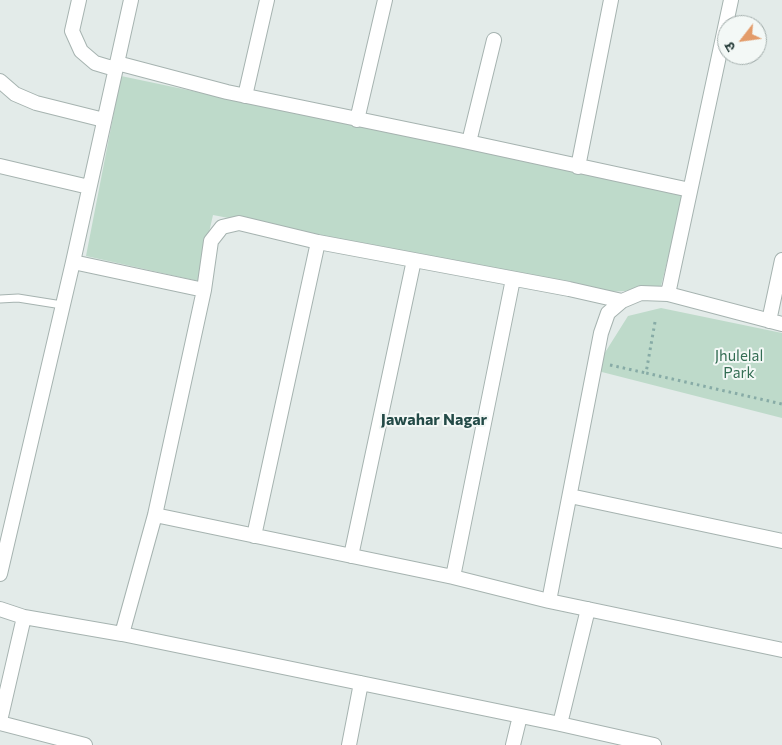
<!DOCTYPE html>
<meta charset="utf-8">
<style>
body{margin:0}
#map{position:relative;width:782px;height:745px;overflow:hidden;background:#e3ebe9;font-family:Commissioner,"Noto Sans Devanagari",sans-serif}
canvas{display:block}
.north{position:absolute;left:717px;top:15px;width:50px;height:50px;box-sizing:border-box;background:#f3f8f6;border:1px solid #a1acaa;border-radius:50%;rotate:240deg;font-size:14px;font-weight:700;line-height:20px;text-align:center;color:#253b38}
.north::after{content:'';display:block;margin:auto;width:18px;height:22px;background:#e39b69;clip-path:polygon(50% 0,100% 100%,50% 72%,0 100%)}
</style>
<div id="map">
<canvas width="782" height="745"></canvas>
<div class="north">उ</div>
</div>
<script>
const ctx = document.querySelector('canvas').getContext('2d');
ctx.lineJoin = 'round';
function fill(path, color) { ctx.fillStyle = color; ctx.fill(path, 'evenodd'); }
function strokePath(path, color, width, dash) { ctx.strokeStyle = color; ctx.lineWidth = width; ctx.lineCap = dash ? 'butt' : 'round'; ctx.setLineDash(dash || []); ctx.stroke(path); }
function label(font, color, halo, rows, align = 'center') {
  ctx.font = font + ' Commissioner,sans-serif'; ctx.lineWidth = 4; ctx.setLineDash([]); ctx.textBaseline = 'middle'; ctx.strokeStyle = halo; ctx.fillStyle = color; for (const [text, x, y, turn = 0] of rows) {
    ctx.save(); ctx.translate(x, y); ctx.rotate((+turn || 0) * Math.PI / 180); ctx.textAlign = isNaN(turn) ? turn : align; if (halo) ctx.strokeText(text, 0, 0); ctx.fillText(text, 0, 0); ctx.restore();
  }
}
fill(new Path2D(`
 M 121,76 L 684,194 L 661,286 C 643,287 626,293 608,291 L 213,215 L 198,281 L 86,256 Z
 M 661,308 L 782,333 L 782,418 L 594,370 L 628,316 Z`), '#bedaca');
const lane = new Path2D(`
 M 0,299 L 18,298 L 62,305`);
const street = new Path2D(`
 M 79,0 L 72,31 L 81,51 L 95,63 L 115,69
 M 117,63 L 227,92 L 459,140 L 690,190
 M 0,81 L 15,94 L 36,103 L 104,120
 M 245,96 L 267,0
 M 357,120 L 385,0
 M 469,142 L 494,40
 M 0,166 L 89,187
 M 578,167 L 611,0
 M 73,262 L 204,290
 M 668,294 L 731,0
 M 769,321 L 782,260
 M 570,496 L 782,541
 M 155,515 L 453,577 L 549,601 L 782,650
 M 254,536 L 318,242
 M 351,556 L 414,260
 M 0,574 L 73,262 L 131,0
 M 453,577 L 513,279
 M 549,601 L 601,333 L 608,313 L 622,301 L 641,293 L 668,294 L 782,324
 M 0,609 L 24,617 L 122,634 L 560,724 L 654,745
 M 122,634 L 155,515 L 204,290 L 211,241 L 222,227 L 239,223 L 318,242 L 569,289 L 622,301
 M 0,721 L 24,617
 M 0,723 L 85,745
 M 560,724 L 588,609
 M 349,745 L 361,683
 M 513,745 L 520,716`);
strokePath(lane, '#a6b3b0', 9);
strokePath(street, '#a6b3b0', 16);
strokePath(new Path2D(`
 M 655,322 L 646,373 L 782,404
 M 610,365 L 646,373`), '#87aba6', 3, [2.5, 4]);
strokePath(lane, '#fff', 7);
strokePath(street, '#fff', 14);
label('15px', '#336d53', '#f3f8f6', [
 ["Jhulelal",739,356],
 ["Park",739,373]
]);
label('bold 16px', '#234a47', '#f3f8f6', [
 ["Jawahar Nagar",434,420]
]);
</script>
